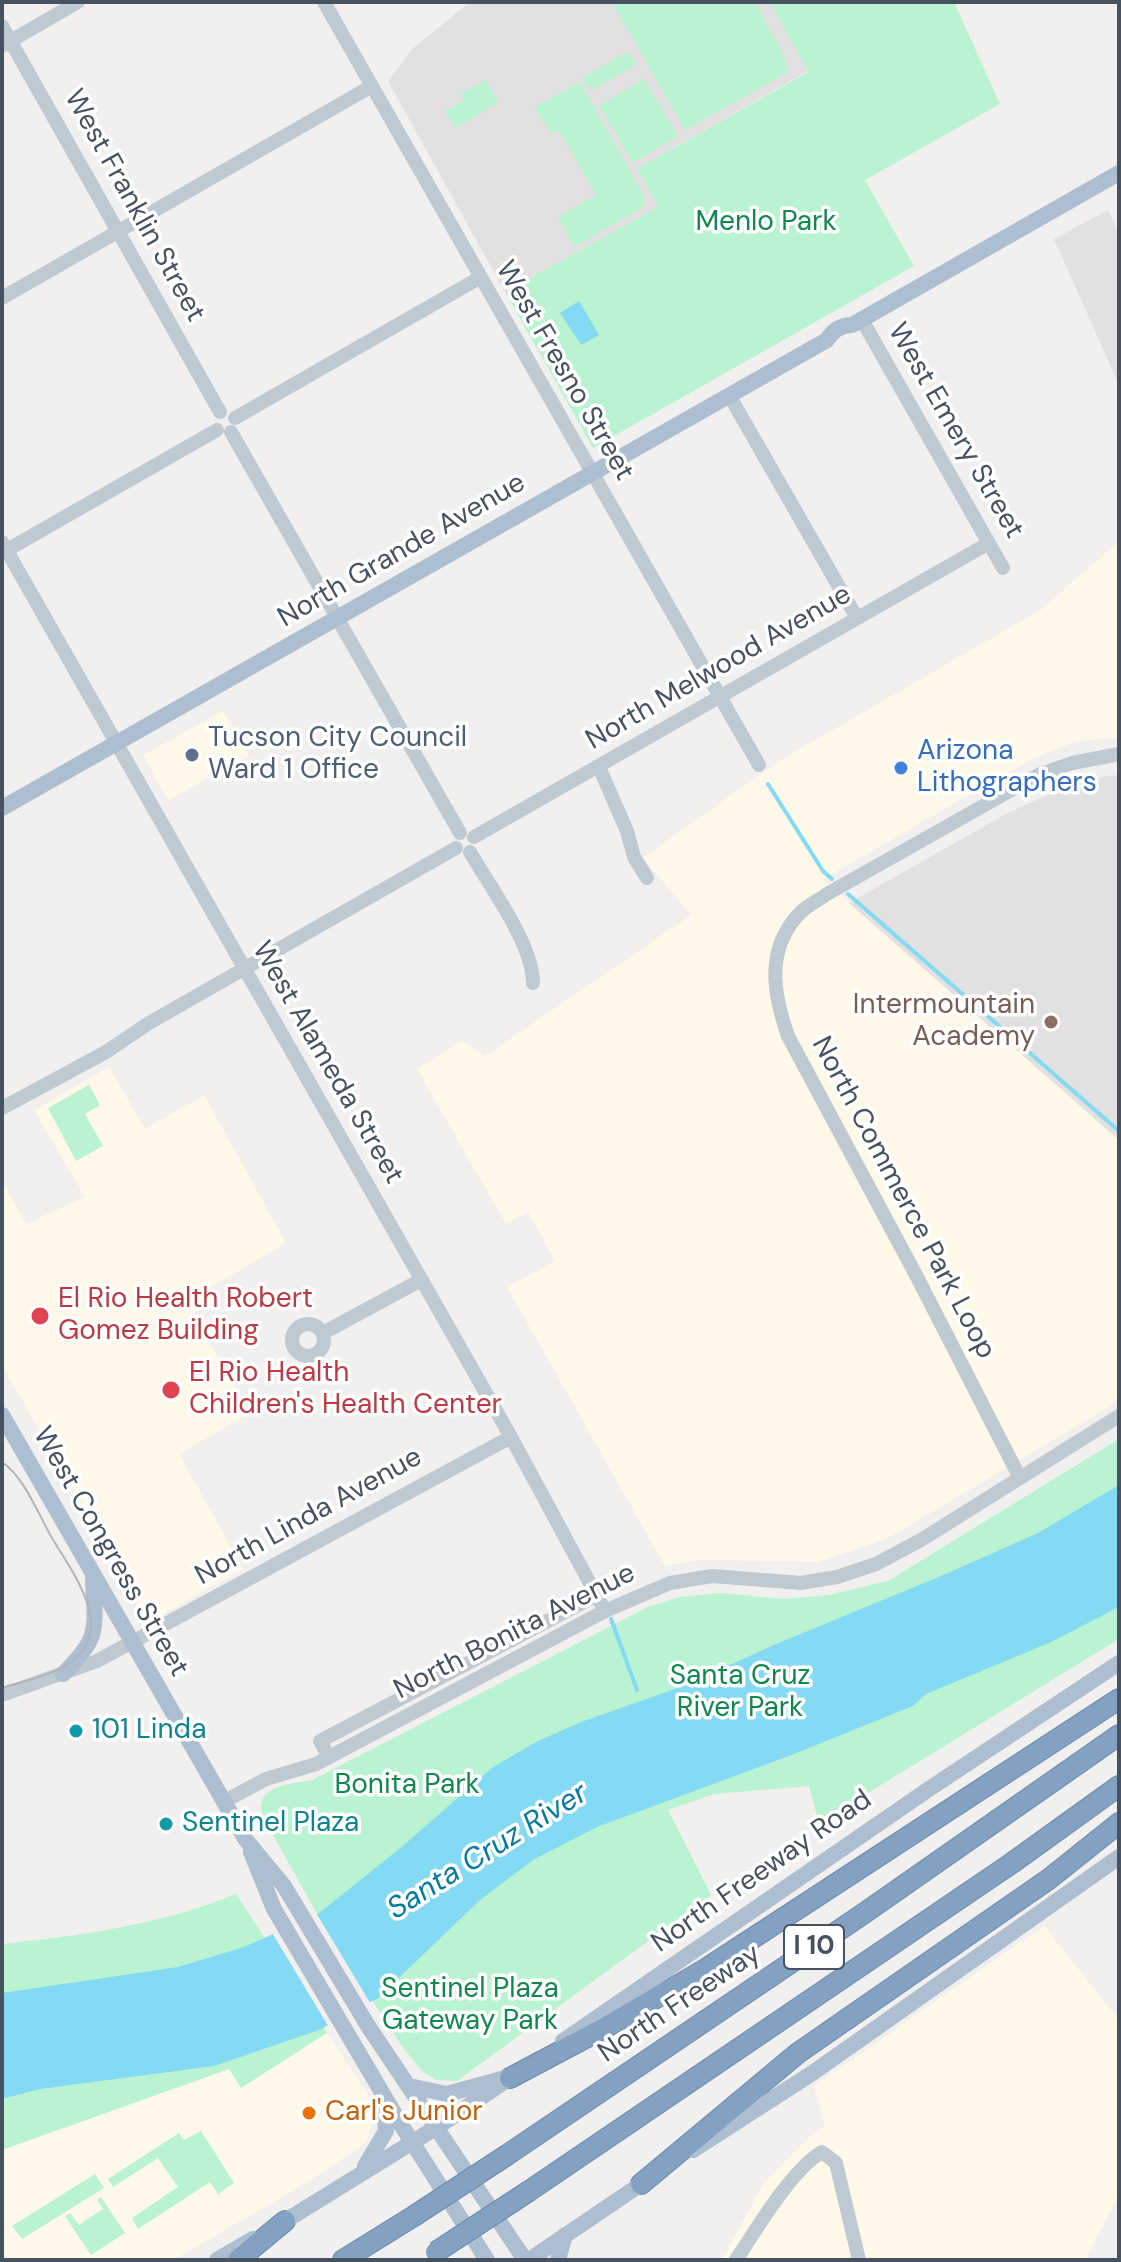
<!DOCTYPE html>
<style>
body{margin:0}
#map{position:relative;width:1121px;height:2262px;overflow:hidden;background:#f2efef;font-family:"DM Sans",sans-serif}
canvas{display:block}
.frame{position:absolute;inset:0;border:4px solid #46525f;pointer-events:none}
</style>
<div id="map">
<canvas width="1121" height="2262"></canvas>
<div class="frame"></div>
</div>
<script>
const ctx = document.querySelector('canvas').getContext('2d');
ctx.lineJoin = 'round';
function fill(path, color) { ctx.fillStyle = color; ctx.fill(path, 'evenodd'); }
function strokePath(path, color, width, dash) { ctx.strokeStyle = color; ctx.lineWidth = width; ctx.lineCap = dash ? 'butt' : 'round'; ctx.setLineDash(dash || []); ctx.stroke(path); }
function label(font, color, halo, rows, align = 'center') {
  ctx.font = font + ' "DM Sans",sans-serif'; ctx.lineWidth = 7; ctx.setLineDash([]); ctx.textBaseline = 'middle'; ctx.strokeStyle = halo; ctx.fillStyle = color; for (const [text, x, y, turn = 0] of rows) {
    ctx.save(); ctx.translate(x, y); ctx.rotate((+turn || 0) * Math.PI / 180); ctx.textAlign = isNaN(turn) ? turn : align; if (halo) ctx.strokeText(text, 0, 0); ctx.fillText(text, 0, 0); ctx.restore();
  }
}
fill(new Path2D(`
 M 1119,541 L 1119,737 L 1074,742 L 1032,759 L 823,879 L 1119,1140 L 1119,1397 L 1107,1408 L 890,1537 L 855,1550 L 817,1562 L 701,1560 L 665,1566 L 507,1287 L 555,1261 L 528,1212 L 506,1224 L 417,1069 L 462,1041 L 485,1056 L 691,915 L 643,858 L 779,761 L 1042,609 Z
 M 223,711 L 249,756 L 168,800 L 143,755 Z
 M 109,1067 L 145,1129 L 204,1095 L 286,1243 L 208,1289 L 216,1303 L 193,1313 L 250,1413 L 179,1454 L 243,1569 L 149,1622 L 2,1365 L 2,1181 L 26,1224 L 85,1197 L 34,1110 Z
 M 1044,1926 L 1119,2020 L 1119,2195 L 1085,2260 L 722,2260 L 763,2184 L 811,2135 L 825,2126 L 814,2086 Z
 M 327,2033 L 371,2099 L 371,2129 L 365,2144 L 300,2187 L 173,2260 L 2,2260 L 2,2150 L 230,2069 L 241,2087 Z`), '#fdf8e8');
fill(new Path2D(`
 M 470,2 L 770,2 L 808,71 L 637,169 L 659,207 L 505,292 L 388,81 L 412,49 Z
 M 1108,210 L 1119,234 L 1119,385 L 1054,239 Z
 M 1119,775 L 1119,1140 L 849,903 L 1004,815 L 1053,792 L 1101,777 Z`), '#e3e0e1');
fill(new Path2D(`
 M 612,2 L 750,2 L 753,6 L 757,5 L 785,58 L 785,65 L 789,72 L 685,130 Z
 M 770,2 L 954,2 L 1000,104 L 865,180 L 914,266 L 593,448 L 505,292 L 658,207 L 637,169 L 808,72 Z
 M 628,52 L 636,65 L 590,91 L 582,78 Z
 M 644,79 L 678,136 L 633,163 L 599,106 Z
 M 485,80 L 499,102 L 455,128 L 445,111 L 464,100 L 461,94 Z
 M 580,82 L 645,198 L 642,208 L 574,247 L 558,217 L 596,195 L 559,130 L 551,134 L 535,107 Z
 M 89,1085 L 100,1105 L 85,1114 L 103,1146 L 76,1161 L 48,1108 Z
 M 1119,1439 L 1119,1639 L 819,1823 L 809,1786 L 714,1794 L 668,1810 L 711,1895 L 457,2081 L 436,2080 L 421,2070 L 401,2045 L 316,1912 L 264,1819 C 251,1786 289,1784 312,1780 L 648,1607 L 680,1597 L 721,1593 L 784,1599 L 829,1595 L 888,1581 Z
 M 236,1894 L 327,2033 L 241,2088 L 229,2069 L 2,2150 L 2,1944 C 82,1935 161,1925 236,1894 Z
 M 201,2131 L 234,2183 L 218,2194 L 210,2182 L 138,2229 L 132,2218 L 178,2187 L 158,2158 L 113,2187 L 108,2179 L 179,2133 L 184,2140 Z
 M 95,2174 L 104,2188 L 22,2239 L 12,2226 Z
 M 101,2197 L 125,2233 L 91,2255 L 65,2216 L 70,2213 L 79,2225 L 103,2209 L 97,2200 Z`), '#baf3d1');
fill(new Path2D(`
 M 579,301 L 599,335 L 581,345 L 560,313 Z
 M 1119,1485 L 1119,1607 L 1049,1643 L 926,1694 L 913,1706 L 789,1756 L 597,1827 L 533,1860 L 480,1900 L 378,1998 L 319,2030 L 214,2066 L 40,2089 L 2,2099 L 2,1993 L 178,1967 L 244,1947 L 318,1914 L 404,1845 L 493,1767 L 538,1741 L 581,1722 L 686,1685 L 776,1644 L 941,1576 L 1038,1533 Z`), '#84daf3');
fill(new Path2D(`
 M 315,1911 L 372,2006 L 330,2029 L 271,1931 Z`), '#f2efef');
strokePath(new Path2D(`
 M 768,784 L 823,871 L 832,879
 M 848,894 L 1119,1131
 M 611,1619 L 637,1690`), '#84daf3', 4);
const highway = new Path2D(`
 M 510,2078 L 608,2026 L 704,1970 L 1119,1699
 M 507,2155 L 863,1914 L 1119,1735
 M 641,2184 L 798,2053 L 1049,1879 L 1119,1823
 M 529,2191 L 1012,1863 L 1119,1786
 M 238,2260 L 285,2221
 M 343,2260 L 414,2216`);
strokePath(highway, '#6e8bae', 22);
strokePath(new Path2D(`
 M 324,2 L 759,765
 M 2,26 L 220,412
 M 2,46 L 78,2
 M 2,298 L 372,86
 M 862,320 L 1003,568
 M 729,395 L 857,618
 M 235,418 L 481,277
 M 231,432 L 460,833
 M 2,542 L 511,1437 L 605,1611
 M 2,553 L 217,430
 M 599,767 L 627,831 L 634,857 L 647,878
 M 474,837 L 989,543
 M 470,852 C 490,887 533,944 533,983
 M 2,1108 L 106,1052 L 149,1023 L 456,848
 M292 1340a16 16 0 1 1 32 0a16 16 0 1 1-32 0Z
 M 323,1333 L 421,1280
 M 1020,1478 L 916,1275 L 788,1036 C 773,993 765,948 801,912 C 808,905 819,900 827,894 L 1038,775 L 1072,763 L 1119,754
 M 2,1695 L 97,1661 L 511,1437
 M 329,1757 L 320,1741 L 597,1595
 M 223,1802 L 266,1779 L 316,1764 L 605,1611 L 670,1583 L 712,1576 L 801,1583 L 837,1577 L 876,1564 L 921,1540 L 1119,1416
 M 736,2260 C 756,2230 792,2169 822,2152 L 836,2163 L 859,2260`), '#bfc9d2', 14);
strokePath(new Path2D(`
 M 2,808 L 827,340 C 833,330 841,325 852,325 L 1119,173
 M 2,1415 L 246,1840 L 284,1886 L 368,2026 L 525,2260
 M 63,1674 C 101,1637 95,1629 93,1579
 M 251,1852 L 274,1909 L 400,2123 L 487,2260
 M 563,2041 L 929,1789 L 1119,1663
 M 409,2086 L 447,2094 L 505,2078
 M 693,2150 L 811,2074 L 1119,1857
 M 365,2166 L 386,2131 L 384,2104
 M 277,2226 L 437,2127 L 517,2073
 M 217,2260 L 253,2239
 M 529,2260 L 650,2178
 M 558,2260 L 565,2235`), '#adbed0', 16);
strokePath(highway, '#83a1c2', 20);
strokePath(new Path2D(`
 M 2,1462 C 25,1478 38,1514 52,1538 C 74,1575 120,1633 65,1666 C 47,1677 22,1681 2,1688`), '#b1b4ba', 2);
const highwayBridge = new Path2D(`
 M 414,2216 L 507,2155
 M 436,2252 L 529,2191`);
strokePath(highwayBridge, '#6e8bae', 22, []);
strokePath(highwayBridge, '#83a1c2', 20);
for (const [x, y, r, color] of [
 [192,755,8,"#5c6f8a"],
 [901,768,8,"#3f7fe0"],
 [1051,1022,8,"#8d6e63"],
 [40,1316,10,"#e0444e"],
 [171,1390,10,"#e0444e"],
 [76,1731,8,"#0f9aa8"],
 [166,1824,8,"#0f9aa8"],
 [309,2113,8,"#e8710a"]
]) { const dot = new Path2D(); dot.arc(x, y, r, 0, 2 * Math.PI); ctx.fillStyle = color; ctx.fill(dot); strokePath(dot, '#fff', 3); }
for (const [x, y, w] of [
 [814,1947,60]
]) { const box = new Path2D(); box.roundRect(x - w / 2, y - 22, w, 44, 6); ctx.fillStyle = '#fff'; ctx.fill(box); strokePath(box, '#46525f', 2); }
label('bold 26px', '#46525f', null, [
 ["I 10",814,1947]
]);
label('28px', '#46525f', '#fff', [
 ["West Franklin Street",134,206,61],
 ["West Fresno Street",564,371,60],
 ["West Emery Street",955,431,60],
 ["North Grande Avenue",402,551,-30],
 ["North Melwood Avenue",719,668,-30],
 ["West Alameda Street",327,1063,60],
 ["North Commerce Park Loop",903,1198,62],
 ["North Linda Avenue",309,1517,-29],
 ["West Congress Street",110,1552,60],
 ["North Bonita Avenue",515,1632,-27],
 ["North Freeway Road",762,1872,-35],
 ["North Freeway",680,2004,-34]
]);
label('28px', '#0f874d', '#fff', [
 ["Menlo Park",766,223],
 ["Santa Cruz",740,1677],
 ["River Park",740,1709],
 ["Bonita Park",407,1786],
 ["Sentinel Plaza",470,1990],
 ["Gateway Park",470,2022]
]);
label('28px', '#4e5e75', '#fff', [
 ["Tucson City Council",208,739],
 ["Ward 1 Office",208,771]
], 'left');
label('28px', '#366cbe', '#fff', [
 ["Arizona",917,752],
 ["Lithographers",917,784]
], 'left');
label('28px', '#785e54', '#fff', [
 ["Intermountain",1035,1006],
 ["Academy",1035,1038]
], 'right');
label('28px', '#be3a42', '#fff', [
 ["El Rio Health Robert",58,1300],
 ["Gomez Building",58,1332],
 ["El Rio Health",189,1374],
 ["Children's Health Center",189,1406]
], 'left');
label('28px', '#0d838f', '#fff', [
 ["101 Linda",92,1731],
 ["Sentinel Plaza",182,1824]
], 'left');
label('28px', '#c56008', '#fff', [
 ["Carl's Junior",325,2113]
], 'left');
label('italic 30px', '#037a9e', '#fff', [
 ["Santa Cruz River",488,1852,-32]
]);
</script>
